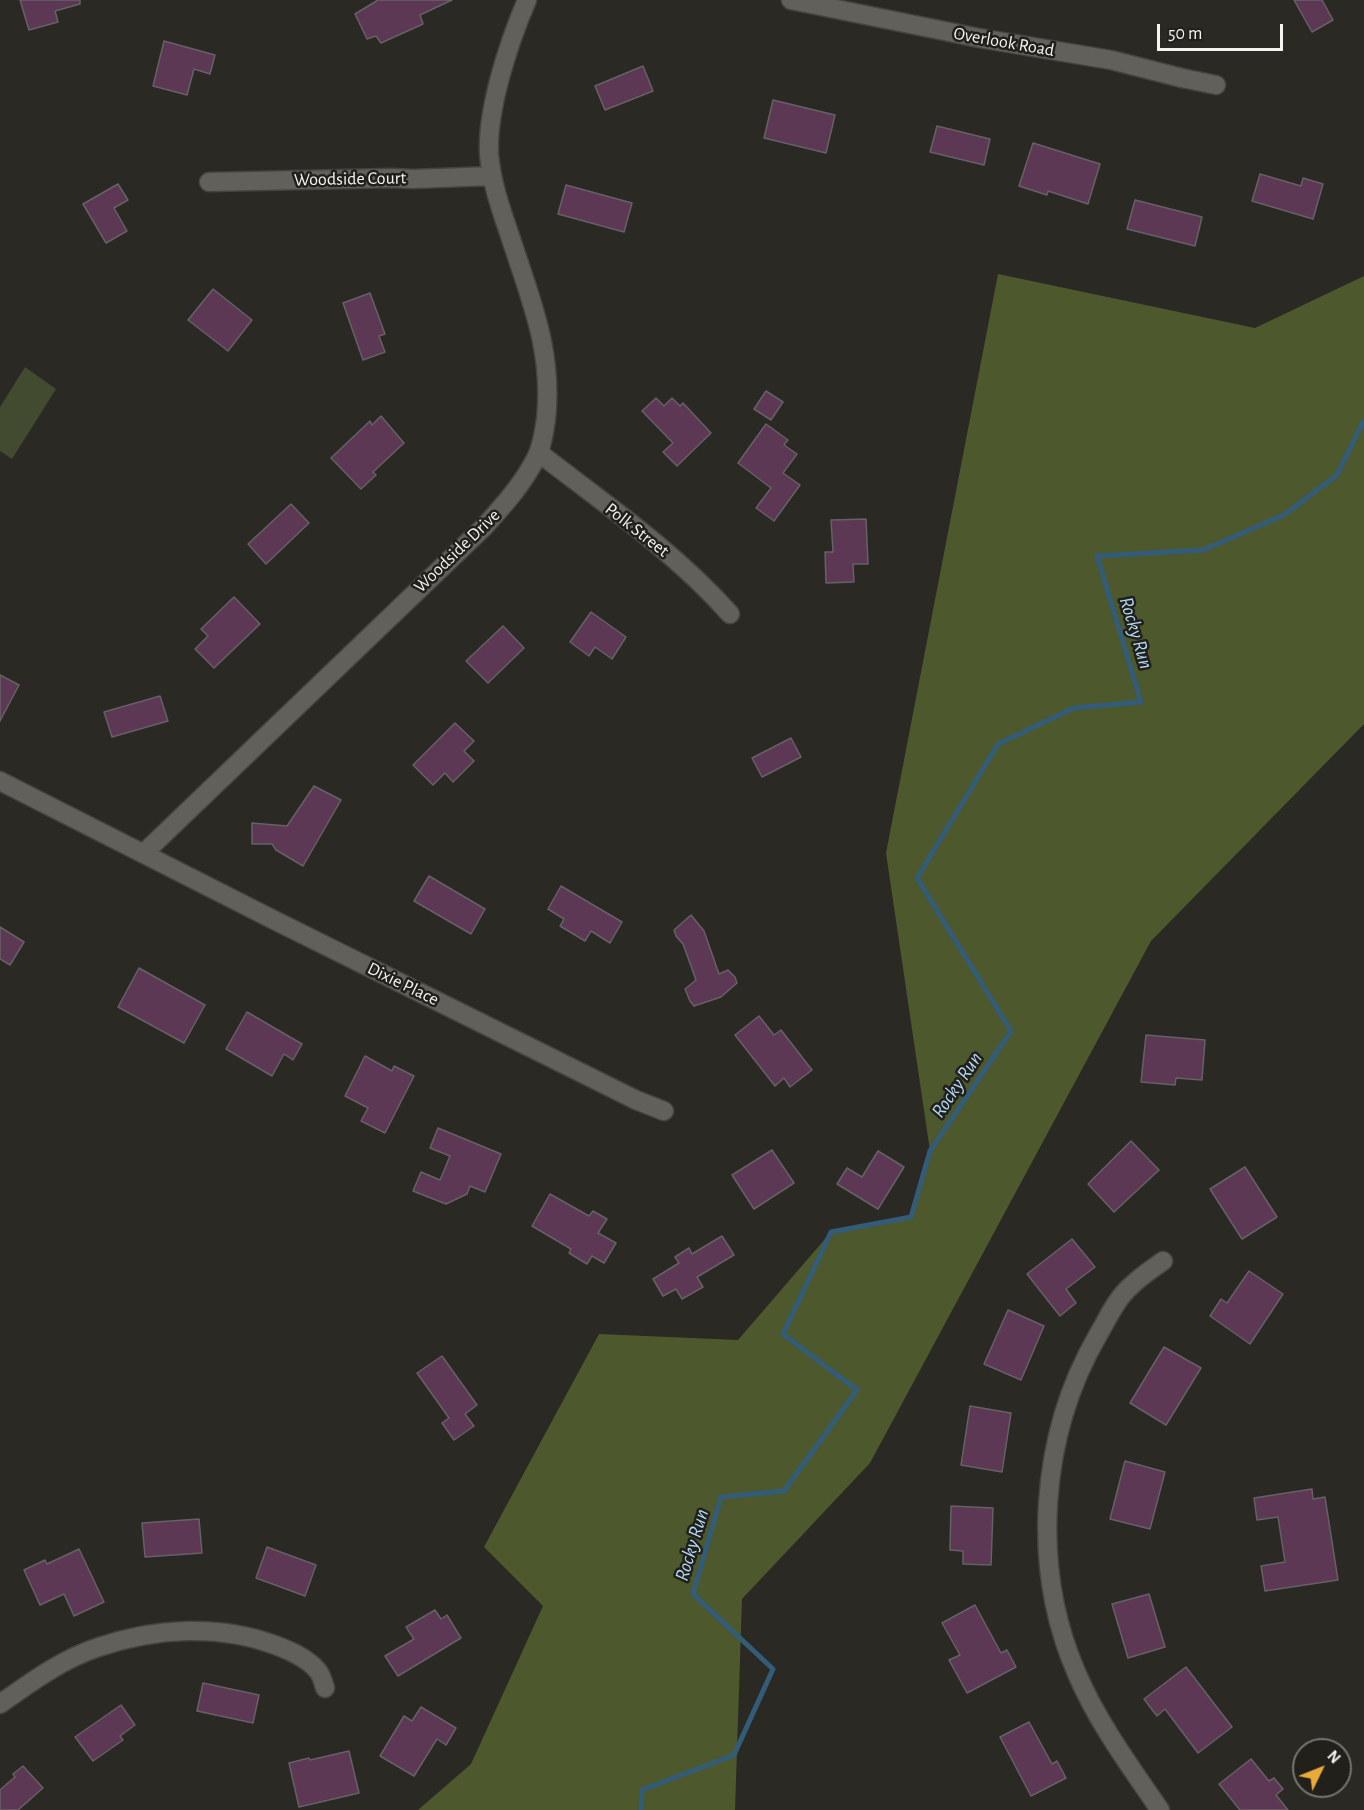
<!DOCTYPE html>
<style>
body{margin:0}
#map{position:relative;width:1364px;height:1810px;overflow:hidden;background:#2b2924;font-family:"Alegreya Sans",sans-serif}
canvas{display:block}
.north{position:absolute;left:1292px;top:1738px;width:60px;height:60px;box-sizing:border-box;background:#21201b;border:2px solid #757470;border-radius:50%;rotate:47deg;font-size:16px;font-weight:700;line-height:24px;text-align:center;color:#f4f3f0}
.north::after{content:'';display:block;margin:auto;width:21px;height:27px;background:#eaaa39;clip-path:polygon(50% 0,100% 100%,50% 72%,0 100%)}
.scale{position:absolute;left:1157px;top:24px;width:126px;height:27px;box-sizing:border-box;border:3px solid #f4f3f0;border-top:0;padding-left:8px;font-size:18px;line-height:21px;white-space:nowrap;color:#f4f3f0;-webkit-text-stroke:4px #21201b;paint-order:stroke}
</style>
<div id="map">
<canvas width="1364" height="1810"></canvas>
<div class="north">N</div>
<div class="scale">50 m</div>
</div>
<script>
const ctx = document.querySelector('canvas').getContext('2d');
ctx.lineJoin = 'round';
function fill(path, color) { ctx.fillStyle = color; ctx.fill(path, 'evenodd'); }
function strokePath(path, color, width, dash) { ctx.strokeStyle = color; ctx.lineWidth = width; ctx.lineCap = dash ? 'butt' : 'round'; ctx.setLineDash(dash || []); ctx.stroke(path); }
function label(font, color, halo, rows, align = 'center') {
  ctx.font = font + ' "Alegreya Sans",sans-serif'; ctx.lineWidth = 5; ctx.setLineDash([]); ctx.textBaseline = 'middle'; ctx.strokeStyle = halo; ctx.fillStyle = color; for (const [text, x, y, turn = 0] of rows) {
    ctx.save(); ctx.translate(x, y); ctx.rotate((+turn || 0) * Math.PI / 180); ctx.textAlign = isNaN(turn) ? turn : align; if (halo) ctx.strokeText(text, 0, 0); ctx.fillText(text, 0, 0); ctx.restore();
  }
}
fill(new Path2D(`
 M 25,367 L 56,389 L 12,459 L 0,451 L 0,407 Z`), '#424a2f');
fill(new Path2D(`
 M 998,274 L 1255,328 L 1364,276 L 1364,724 L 1151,941 L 870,1463 L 742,1599 L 735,1810 L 418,1810 L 471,1764 L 543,1606 L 484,1547 L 599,1334 L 738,1340 L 831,1232 L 911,1217 L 930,1151 L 886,853 Z`), '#4d582d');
strokePath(new Path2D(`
 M 641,1810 L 642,1790 L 734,1755 L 773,1669 L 693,1594 L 721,1497 L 784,1491 L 857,1390 L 783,1334 L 831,1232 L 911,1217 L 930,1151 L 1011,1031 L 917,878 L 998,744 L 1074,708 L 1141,702 L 1097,556 L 1203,550 L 1284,515 L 1337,475 L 1364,420`), '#335c79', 5);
const building = new Path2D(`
 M 20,0 L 80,0 L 80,4 L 55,11 L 58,22 L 29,30 Z
 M 378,0 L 452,0 L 420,15 L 423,24 L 381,43 L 376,36 L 367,39 L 355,14 Z
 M 1294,0 L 1322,0 L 1333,20 L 1312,32 Z
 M 164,41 L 215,55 L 210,74 L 194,69 L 187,95 L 153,86 Z
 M 643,66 L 653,91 L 605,110 L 595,86 Z
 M 773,100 L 835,115 L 826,153 L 764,138 Z
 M 937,126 L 990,139 L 984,165 L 930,152 Z
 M 1033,143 L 1100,164 L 1088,204 L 1048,191 L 1047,195 L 1019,186 Z
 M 1260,174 L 1301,186 L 1303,178 L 1323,184 L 1313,219 L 1252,201 Z
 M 118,184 L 128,200 L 114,208 L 127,231 L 106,243 L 83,204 Z
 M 566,185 L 632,203 L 624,232 L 558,214 Z
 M 1135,200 L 1202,217 L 1195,246 L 1127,229 Z
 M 213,289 L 252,320 L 228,351 L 188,320 Z
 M 370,293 L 385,334 L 379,336 L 385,352 L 363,360 L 343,303 Z
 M 766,391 L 783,402 L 771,420 L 754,409 Z
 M 656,398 L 664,406 L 672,398 L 680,406 L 683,403 L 711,433 L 677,466 L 663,452 L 673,443 L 642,411 Z
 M 381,416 L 404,443 L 373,472 L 376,475 L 361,489 L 331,458 L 370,421 L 372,425 Z
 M 766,424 L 788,440 L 784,445 L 797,454 L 783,473 L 800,485 L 774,521 L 756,508 L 771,488 L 738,463 Z
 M 291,504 L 309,523 L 266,564 L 248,544 Z
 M 866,519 L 868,564 L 853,564 L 854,582 L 826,583 L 825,552 L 833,552 L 831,520 Z
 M 234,597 L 260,624 L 214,668 L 195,649 L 208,636 L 201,629 Z
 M 591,612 L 626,637 L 612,659 L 595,647 L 589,656 L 570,642 Z
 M 503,626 L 524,648 L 488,683 L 466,661 Z
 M 0,675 L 19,685 L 0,721 Z
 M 160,696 L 168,721 L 112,737 L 104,712 Z
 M 455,723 L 474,741 L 464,751 L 474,761 L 453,782 L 445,773 L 433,785 L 413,765 Z
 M 791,738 L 801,757 L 762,777 L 752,758 Z
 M 314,786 L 341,800 L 303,866 L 276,850 L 272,844 L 252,844 L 252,823 L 287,826 Z
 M 429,876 L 485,909 L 471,934 L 414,901 Z
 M 561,886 L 622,922 L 610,943 L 591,931 L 585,941 L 560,926 L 564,919 L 548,909 Z
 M 691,915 L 704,931 L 719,974 L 728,970 L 735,977 L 737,983 L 721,997 L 694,1006 L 690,1001 L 685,989 L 696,980 L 683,944 L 676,936 L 674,930 Z
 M 0,927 L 24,942 L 10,965 L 0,959 Z
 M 139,968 L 205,1005 L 184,1043 L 118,1007 Z
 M 247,1012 L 302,1044 L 293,1060 L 284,1054 L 272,1076 L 226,1049 Z
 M 759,1016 L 774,1035 L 781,1030 L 812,1070 L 790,1087 L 784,1078 L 775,1086 L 735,1035 Z
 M 1146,1035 L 1205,1040 L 1202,1080 L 1176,1078 L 1175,1085 L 1141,1082 Z
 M 365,1056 L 392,1071 L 394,1066 L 414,1076 L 385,1133 L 361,1121 L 368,1108 L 345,1096 Z
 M 438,1128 L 501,1154 L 485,1192 L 470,1186 L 467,1194 L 446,1204 L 413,1191 L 421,1172 L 440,1180 L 450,1156 L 430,1148 Z
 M 1131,1141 L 1159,1170 L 1114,1212 L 1088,1184 Z
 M 772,1150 L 794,1183 L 754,1209 L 732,1175 Z
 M 878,1151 L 904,1167 L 878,1209 L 837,1184 L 847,1168 L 862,1177 Z
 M 1245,1167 L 1277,1217 L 1242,1239 L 1210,1189 Z
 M 550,1194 L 589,1216 L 593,1211 L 607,1219 L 598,1233 L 616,1243 L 604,1263 L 592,1256 L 587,1264 L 569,1253 L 571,1249 L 532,1226 Z
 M 722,1236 L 734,1255 L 697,1277 L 703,1287 L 682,1299 L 676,1289 L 663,1296 L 653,1279 L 679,1263 L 675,1257 L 689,1248 L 692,1254 Z
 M 1072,1239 L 1095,1267 L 1066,1289 L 1076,1303 L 1060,1316 L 1027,1274 Z
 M 1249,1271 L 1283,1294 L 1250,1344 L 1210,1316 L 1221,1299 L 1227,1303 Z
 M 1008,1310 L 1044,1326 L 1021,1380 L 984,1364 Z
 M 1164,1347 L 1201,1368 L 1166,1425 L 1130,1403 Z
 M 442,1356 L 477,1405 L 465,1414 L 474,1426 L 454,1440 L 442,1423 L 449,1418 L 417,1373 Z
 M 970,1406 L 1011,1413 L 1002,1472 L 961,1465 Z
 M 1125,1461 L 1165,1472 L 1150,1529 L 1110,1519 Z
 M 1312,1489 L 1313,1499 L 1325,1497 L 1338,1580 L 1265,1591 L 1261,1566 L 1285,1562 L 1278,1517 L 1257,1520 L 1254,1498 Z
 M 951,1506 L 993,1508 L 991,1565 L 963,1564 L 963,1551 L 950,1550 Z
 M 199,1519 L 202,1553 L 145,1557 L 142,1523 Z
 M 267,1547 L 316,1565 L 305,1596 L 256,1578 Z
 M 79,1549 L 104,1602 L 74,1616 L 64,1594 L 40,1605 L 24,1570 L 45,1560 L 47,1564 Z
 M 1149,1594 L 1165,1647 L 1128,1658 L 1112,1604 Z
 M 975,1605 L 1001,1653 L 1007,1650 L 1016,1667 L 967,1693 L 949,1660 L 960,1655 L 942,1623 Z
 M 435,1610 L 441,1619 L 447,1615 L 461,1638 L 398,1676 L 385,1656 L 414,1639 L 406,1627 Z
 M 1186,1667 L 1232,1727 L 1198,1753 L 1165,1709 L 1157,1716 L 1144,1699 Z
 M 203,1683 L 259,1695 L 253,1723 L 197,1711 Z
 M 121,1705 L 135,1725 L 120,1736 L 123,1740 L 93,1761 L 75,1737 Z
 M 421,1707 L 456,1728 L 446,1745 L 437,1739 L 414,1776 L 380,1756 L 404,1716 L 412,1721 Z
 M 1029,1722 L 1052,1764 L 1057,1761 L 1066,1778 L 1031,1796 L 1000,1737 Z
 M 349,1751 L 359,1793 L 299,1807 L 289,1763 L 309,1758 L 310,1760 Z
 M 1251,1759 L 1269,1781 L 1274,1778 L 1283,1789 L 1276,1795 L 1288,1810 L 1240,1810 L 1219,1784 Z
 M 23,1766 L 43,1788 L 18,1810 L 0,1810 L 0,1790 L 15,1777 L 13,1774 Z`);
fill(building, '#5c3854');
strokePath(building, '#666165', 1.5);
const minor = new Path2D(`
 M 791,0 L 979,38 L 1111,60 L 1182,78 L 1216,85
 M 209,182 L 392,178 L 413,179 L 492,176
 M 539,453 C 604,503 675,552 730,614
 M 0,781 L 274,920 L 636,1100 L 664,1111
 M 144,853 L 484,527 C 503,506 523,484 536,458 C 542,447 544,432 546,419 C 553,353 532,303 512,242 C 502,212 492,186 489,154 C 487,108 509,42 527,0
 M 0,1704 C 31,1682 62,1659 99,1647 C 155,1628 219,1624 275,1645 C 291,1651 307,1658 318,1671 C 322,1676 323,1682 325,1688
 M 1160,1810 C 1130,1766 1098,1723 1077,1674 C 1030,1567 1040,1435 1098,1335 C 1108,1318 1116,1299 1131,1286 C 1141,1276 1152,1269 1163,1261`);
strokePath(minor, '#444440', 21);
strokePath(minor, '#62605b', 18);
label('18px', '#f4f3f0', '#21201b', [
 ["Overlook Road",1004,42,10],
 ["Woodside Court",350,179,-1],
 ["Polk Street",637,530,38],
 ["Woodside Drive",457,551,-44],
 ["Dixie Place",403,984,26]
]);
label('italic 20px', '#b2d9f6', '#21201b', [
 ["Rocky Run",1136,633,73],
 ["Rocky Run",957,1085,-56],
 ["Rocky Run",692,1545,-73]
]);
</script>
